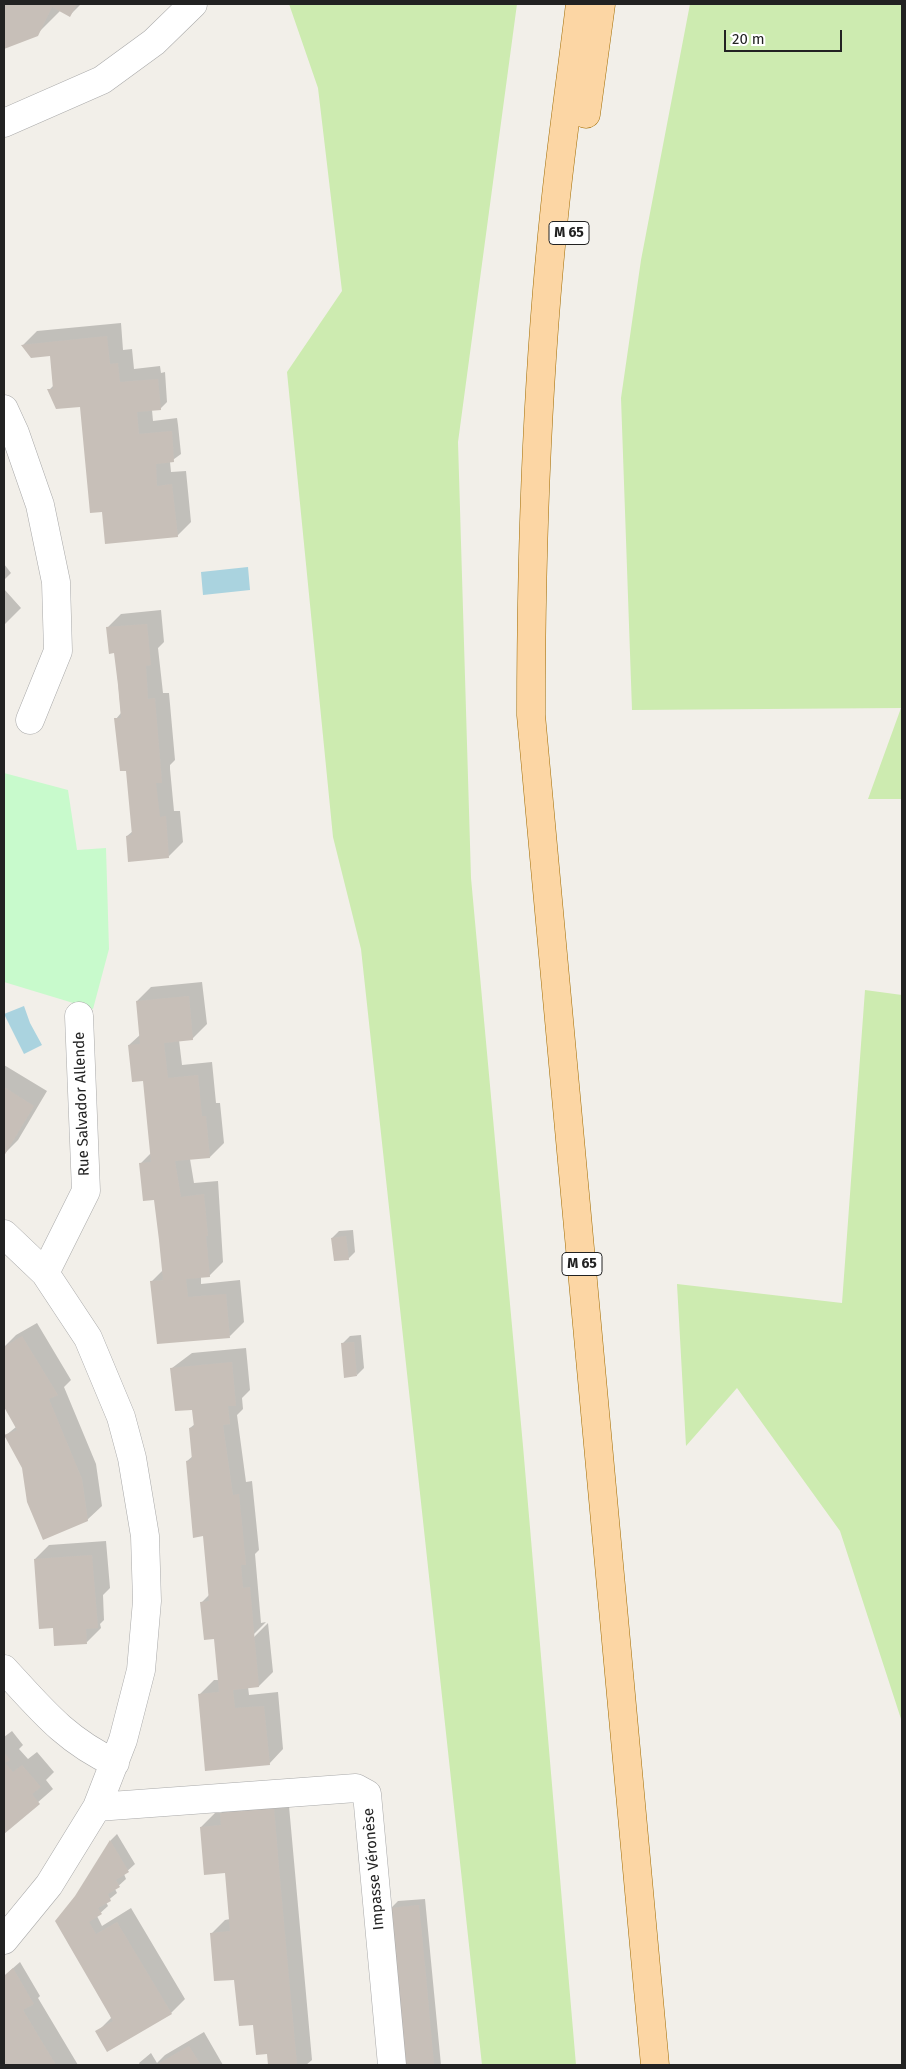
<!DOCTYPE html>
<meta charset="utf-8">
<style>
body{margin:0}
#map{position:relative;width:906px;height:2069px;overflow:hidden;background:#f2efe9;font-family:"Fira Sans",sans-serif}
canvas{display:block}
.frame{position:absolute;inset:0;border:5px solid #222;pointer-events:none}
.scale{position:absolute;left:724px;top:30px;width:118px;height:22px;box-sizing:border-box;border:2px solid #222;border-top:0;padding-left:6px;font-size:15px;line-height:18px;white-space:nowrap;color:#222;-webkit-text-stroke:4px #fff;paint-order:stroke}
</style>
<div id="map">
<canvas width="906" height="2069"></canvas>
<div class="frame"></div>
<div class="scale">20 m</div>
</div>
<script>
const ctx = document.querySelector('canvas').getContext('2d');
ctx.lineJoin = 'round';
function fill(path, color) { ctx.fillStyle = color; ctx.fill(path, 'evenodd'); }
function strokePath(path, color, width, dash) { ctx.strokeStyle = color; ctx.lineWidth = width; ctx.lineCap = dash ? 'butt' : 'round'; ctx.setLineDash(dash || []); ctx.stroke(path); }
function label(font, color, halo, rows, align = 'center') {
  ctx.font = font + ' "Fira Sans",sans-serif'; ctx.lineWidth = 5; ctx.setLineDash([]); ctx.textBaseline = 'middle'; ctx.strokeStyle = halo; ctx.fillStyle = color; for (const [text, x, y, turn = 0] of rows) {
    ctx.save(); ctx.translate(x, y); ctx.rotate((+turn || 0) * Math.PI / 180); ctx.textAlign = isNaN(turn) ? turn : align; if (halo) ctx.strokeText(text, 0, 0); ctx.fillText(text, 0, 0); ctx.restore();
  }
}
fill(new Path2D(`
 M 289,4 L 517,4 L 458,442 L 471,878 L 523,1446 L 576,2065 L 482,2065 L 361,949 L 333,837 L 287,372 L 342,291 L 318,88 Z
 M 690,4 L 902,4 L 902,799 L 868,799 L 901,708 L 632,710 L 621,398 L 641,260 Z
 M 865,990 L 902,995 L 902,1722 L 840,1531 L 737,1388 L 686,1446 L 677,1284 L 842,1303 Z`), '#cdebb0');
fill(new Path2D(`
 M 4,773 L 68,790 L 77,850 L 106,848 L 109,949 L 93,1009 L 4,982 Z`), '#c8facc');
fill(new Path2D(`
 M 248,567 L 250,590 L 203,595 L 201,572 Z
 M 24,1006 L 30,1023 L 42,1045 L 24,1054 L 4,1014 Z`), '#aad3df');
fill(new Path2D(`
 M 4,4 L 81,4 L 70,15 L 61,10 L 37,34 L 4,48 Z
 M 121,323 L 123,350 L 132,349 L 134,369 L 160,366 L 161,373 L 165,372 L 167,402 L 160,409 L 152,410 L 153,421 L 177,418 L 178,425 L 181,454 L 170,462 L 171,472 L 186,471 L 191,522 L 177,536 L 103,510 L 81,406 L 49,390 L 54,385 L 51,355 L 31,357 L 23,345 L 37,331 Z
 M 4,564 L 11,573 L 4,580 Z
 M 4,589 L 21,608 L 4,625 Z
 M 161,610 L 164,642 L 158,648 L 163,693 L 169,693 L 175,760 L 170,765 L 170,769 L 174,811 L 180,811 L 183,842 L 169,856 L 127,836 L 133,831 L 127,768 L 116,719 L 121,713 L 115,650 L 107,628 L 121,614 Z
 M 202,982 L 207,1024 L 192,1039 L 179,1040 L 182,1065 L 212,1062 L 216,1103 L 220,1103 L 224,1143 L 210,1157 L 190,1159 L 194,1183 L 218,1181 L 223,1262 L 209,1276 L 201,1276 L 201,1284 L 240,1280 L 244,1322 L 230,1336 L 152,1281 L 163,1270 L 155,1198 L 140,1164 L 151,1153 L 144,1080 L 129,1045 L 141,1034 L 137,1001 L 151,987 Z
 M 4,1065 L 47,1091 L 18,1140 L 4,1154 Z
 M 353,1230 L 355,1252 L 348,1259 L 332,1238 L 339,1231 Z
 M 37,1323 L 71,1380 L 64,1387 L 96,1464 L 102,1506 L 87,1520 L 23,1467 L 5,1436 L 16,1427 L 4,1405 L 4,1347 L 16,1335 Z
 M 361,1335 L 364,1368 L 357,1375 L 343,1343 L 350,1336 Z
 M 246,1348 L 250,1390 L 242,1398 L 243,1409 L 237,1415 L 246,1482 L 252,1481 L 259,1550 L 255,1554 L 261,1623 L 266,1622 L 253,1635 L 253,1638 L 268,1623 L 273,1672 L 259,1686 L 248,1687 L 249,1695 L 278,1692 L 283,1749 L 269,1764 L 199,1695 L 214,1680 L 219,1680 L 215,1638 L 202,1602 L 209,1595 L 204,1535 L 187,1461 L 193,1456 L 190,1428 L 195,1424 L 193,1408 L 172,1368 L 192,1353 Z
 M 106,1541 L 110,1588 L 103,1595 L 104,1620 L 100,1624 L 101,1628 L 87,1642 L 54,1627 L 35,1559 L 49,1545 Z
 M 12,1731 L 23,1745 L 19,1749 L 28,1759 L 37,1752 L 54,1772 L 46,1780 L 53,1789 L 4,1832 L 4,1737 Z
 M 288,1795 L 312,2060 L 306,2065 L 269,2065 L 268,2053 L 236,1978 L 211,1934 L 225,1920 L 230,1919 L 227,1873 L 201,1827 L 215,1813 L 221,1813 L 228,1806 Z
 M 117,1834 L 135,1864 L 124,1874 L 126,1879 L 115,1889 L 117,1893 L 106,1902 L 108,1906 L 97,1916 L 102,1926 L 131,1908 L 185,1999 L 171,2013 L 97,2032 L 111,2018 L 76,1897 L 111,1840 Z
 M 425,1899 L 441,2065 L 405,2065 L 391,1908 L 398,1901 Z
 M 20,1962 L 40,1996 L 38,1998 L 78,2065 L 4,2065 L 4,1976 Z
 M 204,2032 L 223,2065 L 140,2065 L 139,2063 L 151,2053 L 157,2063 L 165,2055 Z`), '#0003');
fill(new Path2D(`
 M 4,4 L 77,4 L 70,17 L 52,7 L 38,36 L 4,49 Z
 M 107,336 L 110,364 L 118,363 L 120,382 L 158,379 L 161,410 L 137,412 L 139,434 L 172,431 L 174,462 L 156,464 L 157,486 L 172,484 L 178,537 L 105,544 L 102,512 L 90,513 L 80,407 L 56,409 L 47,389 L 53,389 L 50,356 L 31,358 L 21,345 Z
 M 147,624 L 151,665 L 146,666 L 147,682 L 148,699 L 155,698 L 162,783 L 156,783 L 160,817 L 166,816 L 169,858 L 128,862 L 126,836 L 132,835 L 126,771 L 120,771 L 114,718 L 121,718 L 118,685 L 114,653 L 109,654 L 106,627 Z
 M 189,996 L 193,1040 L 164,1043 L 168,1078 L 198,1075 L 202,1116 L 206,1116 L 210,1158 L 175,1161 L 181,1197 L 204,1194 L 208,1236 L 206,1236 L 210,1277 L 186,1279 L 188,1297 L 226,1294 L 230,1338 L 157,1344 L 150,1281 L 163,1280 L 159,1240 L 154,1200 L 143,1201 L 139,1163 L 151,1162 L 147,1122 L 143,1081 L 132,1082 L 128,1045 L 140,1044 L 136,1001 Z
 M 4,1087 L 34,1106 L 4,1156 Z
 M 346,1236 L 349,1260 L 334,1261 L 331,1238 Z
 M 22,1336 L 58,1395 L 49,1399 L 82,1479 L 88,1521 L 43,1540 L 27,1502 L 22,1468 L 4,1435 L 17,1430 L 4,1407 L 4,1347 Z
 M 354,1342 L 357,1376 L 344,1378 L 341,1343 Z
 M 232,1362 L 236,1406 L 228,1406 L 230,1424 L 223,1425 L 233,1495 L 239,1494 L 246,1565 L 241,1565 L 243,1588 L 250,1587 L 259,1687 L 233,1690 L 235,1708 L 264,1706 L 270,1765 L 205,1771 L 198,1694 L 219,1692 L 214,1639 L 204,1640 L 200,1602 L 209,1601 L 203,1536 L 193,1538 L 186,1461 L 192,1460 L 189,1428 L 194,1427 L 192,1410 L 175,1411 L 170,1368 Z
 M 92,1555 L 98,1628 L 86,1629 L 87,1644 L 54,1646 L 53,1628 L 39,1629 L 34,1559 Z
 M 4,1752 L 10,1760 L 5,1763 L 13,1772 L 22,1765 L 41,1787 L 32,1794 L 40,1804 L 4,1834 Z
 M 274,1808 L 280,1879 L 297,2065 L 268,2065 L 267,2054 L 256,2055 L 253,2025 L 239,2026 L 234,1980 L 214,1981 L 210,1933 L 230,1931 L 225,1873 L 204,1875 L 200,1827 L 221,1825 L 220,1813 Z
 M 110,1840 L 129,1872 L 116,1880 L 120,1887 L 108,1894 L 111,1901 L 98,1908 L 102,1914 L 89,1922 L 96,1934 L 117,1922 L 172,2014 L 107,2052 L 95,2031 L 113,2021 L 55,1921 L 75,1896 Z
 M 419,1905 L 426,1976 L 434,2065 L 404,2065 L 390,1908 Z
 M 13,1968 L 34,2004 L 23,2010 L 56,2065 L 4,2065 L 4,1976 Z
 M 189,2046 L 201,2065 L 156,2065 Z`), '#c7bfb8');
const minor = new Path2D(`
 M 4,123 L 102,80 L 154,42 L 193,4
 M 4,409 L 15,433 L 40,505 L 56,582 L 58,651 L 30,720
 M 4,1234 L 45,1273 L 88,1338 L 121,1417 L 132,1458 L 145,1536 L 147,1601 L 141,1670 L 123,1740 L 97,1807 L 49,1885 L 4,1940
 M 45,1273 L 86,1191 L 79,1016
 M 4,1669 C 40,1708 65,1740 115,1763
 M 97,1807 L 356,1788 L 367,1794 L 392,2065`);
const major = new Path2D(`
 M 580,4 C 572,71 562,139 555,206 C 537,375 531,545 531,715 L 655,2065
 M 586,114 L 601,4`);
strokePath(minor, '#a9a9a9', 29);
strokePath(major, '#a06b00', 29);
strokePath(minor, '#fff', 28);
strokePath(major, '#fcd6a4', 28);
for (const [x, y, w] of [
 [569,233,40],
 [582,1264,40]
]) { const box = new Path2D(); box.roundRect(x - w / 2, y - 11.5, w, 23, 4); ctx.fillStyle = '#fff'; ctx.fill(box); strokePath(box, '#222', 1); }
label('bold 14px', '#222', null, [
 ["M 65",569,233],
 ["M 65",582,1264]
]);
label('15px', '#222', '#fff', [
 ["Rue Salvador Allende",82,1104,-92],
 ["Impasse Véronèse",374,1869,-95]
]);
</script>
